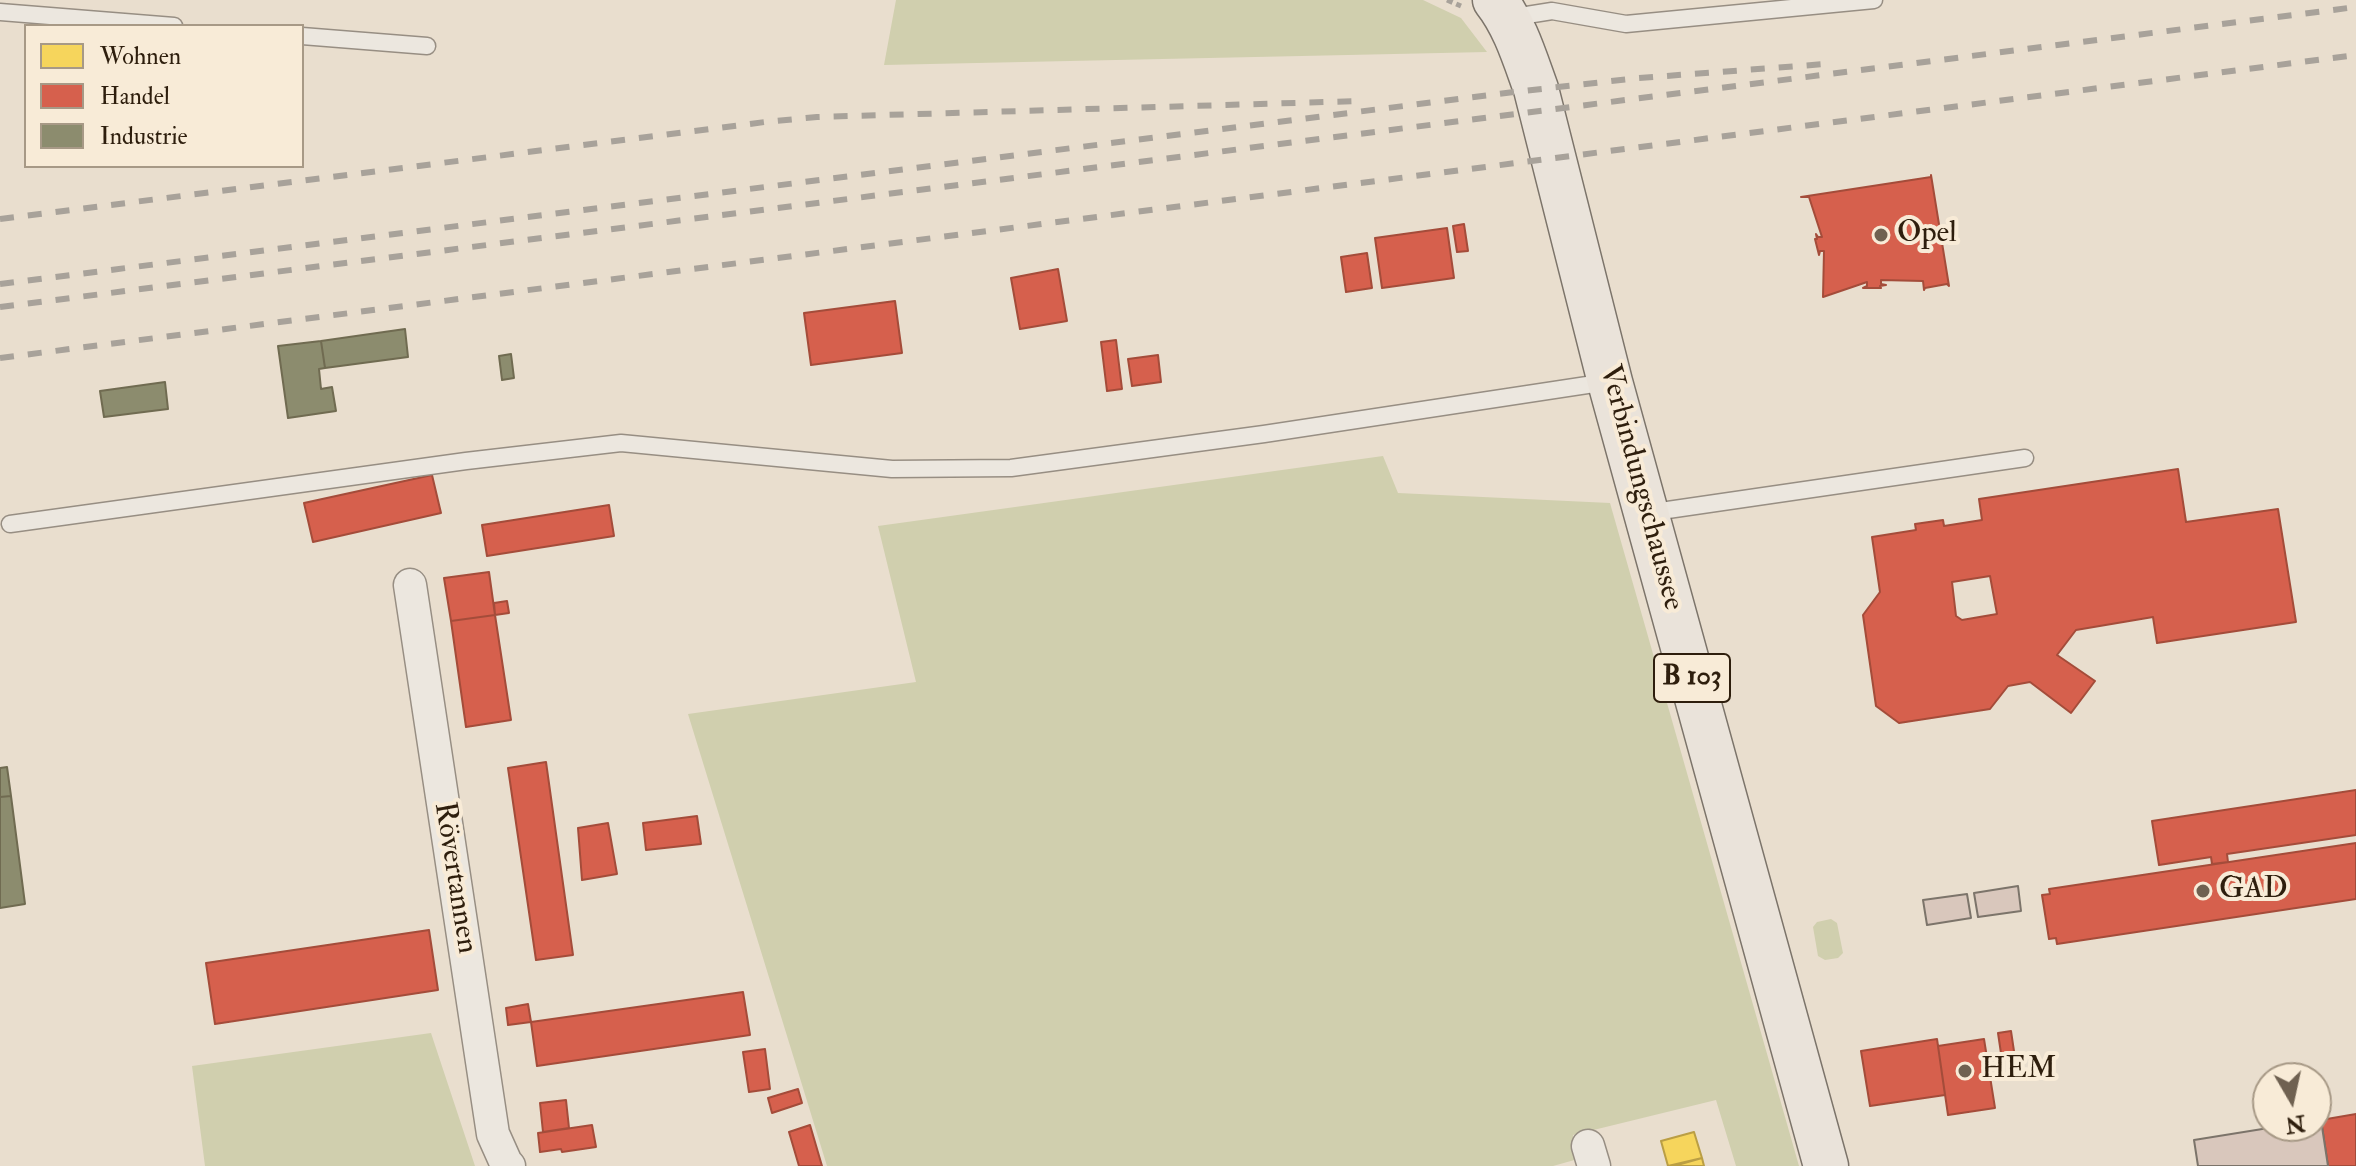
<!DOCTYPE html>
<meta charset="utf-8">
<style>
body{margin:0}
#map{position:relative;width:2356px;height:1166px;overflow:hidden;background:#e9dece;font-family:"IM FELL Double Pica",serif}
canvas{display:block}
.legend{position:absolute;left:24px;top:24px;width:280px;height:144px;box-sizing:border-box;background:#f8ebd7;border:2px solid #a79986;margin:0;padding:10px 14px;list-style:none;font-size:24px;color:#2e1e0d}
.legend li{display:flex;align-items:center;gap:16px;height:40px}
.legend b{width:40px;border:2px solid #a79986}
.north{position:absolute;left:2252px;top:1062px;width:80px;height:80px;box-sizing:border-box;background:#f8ebd7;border:2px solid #a79986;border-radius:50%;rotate:171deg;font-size:22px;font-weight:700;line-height:32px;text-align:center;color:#2e1e0d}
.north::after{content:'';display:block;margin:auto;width:28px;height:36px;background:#6f6151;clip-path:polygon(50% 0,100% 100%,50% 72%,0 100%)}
</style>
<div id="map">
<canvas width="2356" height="1166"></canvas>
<ul class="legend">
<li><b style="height:22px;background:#f6d55c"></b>Wohnen</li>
<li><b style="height:22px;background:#d6604d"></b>Handel</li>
<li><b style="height:22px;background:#8c8c6e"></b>Industrie</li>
</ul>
<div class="north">N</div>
</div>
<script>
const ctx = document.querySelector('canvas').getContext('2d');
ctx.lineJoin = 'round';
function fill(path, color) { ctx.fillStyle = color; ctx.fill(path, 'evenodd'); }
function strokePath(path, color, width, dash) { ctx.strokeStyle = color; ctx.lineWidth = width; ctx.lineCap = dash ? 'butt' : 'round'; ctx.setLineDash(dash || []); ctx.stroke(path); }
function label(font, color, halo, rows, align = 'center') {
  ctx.font = font + ' "IM FELL Double Pica",serif'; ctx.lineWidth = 8; ctx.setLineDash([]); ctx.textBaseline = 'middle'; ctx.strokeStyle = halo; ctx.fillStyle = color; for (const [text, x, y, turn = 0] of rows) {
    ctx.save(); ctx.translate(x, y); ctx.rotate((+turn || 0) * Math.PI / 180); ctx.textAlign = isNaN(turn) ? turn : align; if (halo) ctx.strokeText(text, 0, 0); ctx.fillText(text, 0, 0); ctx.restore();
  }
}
fill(new Path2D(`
 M 896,0 L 1423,0 L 1461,18 L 1487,52 L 884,65 Z
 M 1383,456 L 1398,493 L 1610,503 L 1799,1166 L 1736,1166 L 1716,1100 L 1573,1135 L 1578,1159 L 1553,1166 L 827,1166 L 688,714 L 916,682 L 878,526 Z
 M 1831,919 L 1837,923 L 1843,953 L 1838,958 L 1825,960 L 1818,956 L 1813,927 L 1817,922 Z
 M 431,1033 L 475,1166 L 205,1166 L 192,1066 Z`), '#d0cfae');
const homes = new Path2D(`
 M 1694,1132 L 1702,1158 L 1668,1166 L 1661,1141 Z
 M 1702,1158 L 1704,1166 L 1674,1166 Z`);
fill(homes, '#f6d55c');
strokePath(homes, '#ba9e44', 2);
const shops = new Path2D(`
 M 1931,175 L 1949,286 L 1947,284 L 1925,288 L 1924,290 L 1923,281 L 1881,280 L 1881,284 L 1886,285 L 1880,286 L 1881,288 L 1863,288 L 1867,286 L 1867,282 L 1823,297 L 1824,251 L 1820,251 L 1819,255 L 1815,239 L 1817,239 L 1816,234 L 1818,237 L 1822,237 L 1809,197 L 1801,197 L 1931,177 Z
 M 1464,224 L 1468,251 L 1457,252 L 1453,226 Z
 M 1447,228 L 1454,278 L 1382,288 L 1375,238 Z
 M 1367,253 L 1372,288 L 1346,292 L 1341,257 Z
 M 1058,269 L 1067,321 L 1020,329 L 1011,278 Z
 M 895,301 L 902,353 L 811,365 L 804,313 Z
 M 1116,340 L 1122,389 L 1107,391 L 1101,342 Z
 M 1158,355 L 1161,382 L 1132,386 L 1128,359 Z
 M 2178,469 L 2186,522 L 2278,509 L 2296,622 L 2157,643 L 2153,617 L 2076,630 L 2057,655 L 2095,681 L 2071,713 L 2030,682 L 2008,686 L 1990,709 L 1899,723 L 1876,706 L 1863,615 L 1880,592 L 1872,537 L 1916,530 L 1915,524 L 1943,520 L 1944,526 L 1982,520 L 1979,499 ZM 1990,576 L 1997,614 L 1962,620 L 1956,616 L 1952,582 Z
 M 432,475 L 441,513 L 313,542 L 304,503 Z
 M 609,505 L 614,536 L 487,556 L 482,525 Z
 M 489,572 L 495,615 L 451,621 L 444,578 Z
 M 507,601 L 509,613 L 495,615 L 494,603 Z
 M 495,615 L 511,720 L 466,727 L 451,621 Z
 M 546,762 L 573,955 L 536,960 L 508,768 Z
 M 2356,790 L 2356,835 L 2227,854 L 2228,862 L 2212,864 L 2211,857 L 2159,865 L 2152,821 Z
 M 697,816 L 701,844 L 646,850 L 643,823 Z
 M 608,823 L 617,874 L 582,880 L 578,828 Z
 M 2356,843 L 2356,899 L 2057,944 L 2056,938 L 2049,939 L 2042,895 L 2050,894 L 2049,889 Z
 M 429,930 L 438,990 L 215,1024 L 206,963 Z
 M 743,992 L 750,1035 L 537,1066 L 531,1022 Z
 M 528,1004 L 531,1022 L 508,1025 L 506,1008 Z
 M 2011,1031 L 2015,1058 L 2002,1060 L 1998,1033 Z
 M 1937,1039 L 1945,1095 L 1870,1106 L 1861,1051 Z
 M 1984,1039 L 1995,1108 L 1948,1115 L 1938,1046 Z
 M 765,1049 L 770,1089 L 749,1092 L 743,1052 Z
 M 798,1089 L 802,1103 L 772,1113 L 768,1098 Z
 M 566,1100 L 569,1128 L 543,1132 L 540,1103 Z
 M 2356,1114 L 2356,1166 L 2328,1166 L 2321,1120 Z
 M 592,1125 L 596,1147 L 562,1152 L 561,1149 L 540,1152 L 538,1133 Z
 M 810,1125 L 822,1166 L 799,1166 L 789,1132 Z`);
fill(shops, '#d6604d');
strokePath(shops, '#a44c3a', 2);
const industry = new Path2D(`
 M 405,329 L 408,357 L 325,368 L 321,341 Z
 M 321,341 L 325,368 L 319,369 L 321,389 L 332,387 L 336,411 L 288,418 L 278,346 Z
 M 511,354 L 514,378 L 502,380 L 499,356 Z
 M 165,382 L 168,409 L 104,417 L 100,391 Z
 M 7,767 L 11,796 L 0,797 L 0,768 Z
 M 11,796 L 25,904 L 0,908 L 0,797 Z`);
fill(industry, '#8c8c6e');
strokePath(industry, '#706b51', 2);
const building = new Path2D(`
 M 2018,886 L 2021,911 L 1978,917 L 1974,893 Z
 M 1967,894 L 1971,918 L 1927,925 L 1923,900 Z
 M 2316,1120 L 2321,1120 L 2328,1166 L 2198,1166 L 2194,1140 L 2281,1126 L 2316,1126 Z`);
fill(building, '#d9c7bc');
strokePath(building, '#7c746a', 2);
const service = new Path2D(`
 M 0,12 L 174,26
 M 1508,18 L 1552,11 L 1626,24 L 1874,0
 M 302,36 L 427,46
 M 1647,513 L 2025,458
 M 10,524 L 466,461 L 621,443 L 892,469 L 1011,468 L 1264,434 L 1607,382`);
const minor = new Path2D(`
 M 410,585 L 493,1134 L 506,1163 L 509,1166
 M 1588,1146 L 1594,1166`);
const primary = new Path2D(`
 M 1495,0 C 1515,25 1525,59 1536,89 L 1610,382 L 1826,1166`);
strokePath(service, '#978e83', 19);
strokePath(minor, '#978e83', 35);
strokePath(primary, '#7c746a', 47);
strokePath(new Path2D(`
 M 1447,0 L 1461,6`), '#a8a29a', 5, [6, 4]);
strokePath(service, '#ece7df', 16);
strokePath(minor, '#ece7df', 32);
strokePath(primary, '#eae3da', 44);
strokePath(new Path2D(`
 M 0,219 L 765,122 L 817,117 L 1361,101
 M 0,284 L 1514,92 L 1639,78 L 1825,64
 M 0,307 L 2356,7
 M 0,358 L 2356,55`), '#a8a29a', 6, [14, 14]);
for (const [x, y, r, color] of [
 [1881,235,8,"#6f6151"],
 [2203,891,8,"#6f6151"],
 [1965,1071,8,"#6f6151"]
]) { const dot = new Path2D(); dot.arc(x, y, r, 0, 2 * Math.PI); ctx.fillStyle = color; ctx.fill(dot); strokePath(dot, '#f8ebd7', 3); }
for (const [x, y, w] of [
 [1692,678,76]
]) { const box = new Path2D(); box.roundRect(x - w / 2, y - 24, w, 48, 6); ctx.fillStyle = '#f8ebd7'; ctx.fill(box); strokePath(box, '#2e1e0d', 2); }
label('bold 28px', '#2e1e0d', null, [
 ["B 103",1692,678]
]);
label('30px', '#2e1e0d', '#f8ebd7', [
 ["Opel",1897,235],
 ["GAD",2219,891],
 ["HEM",1981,1071]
], 'left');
label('30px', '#2e1e0d', '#f8ebd7', [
 ["Verbindungschaussee",1640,488,75],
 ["Rövertannen",454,878,81]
]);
</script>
